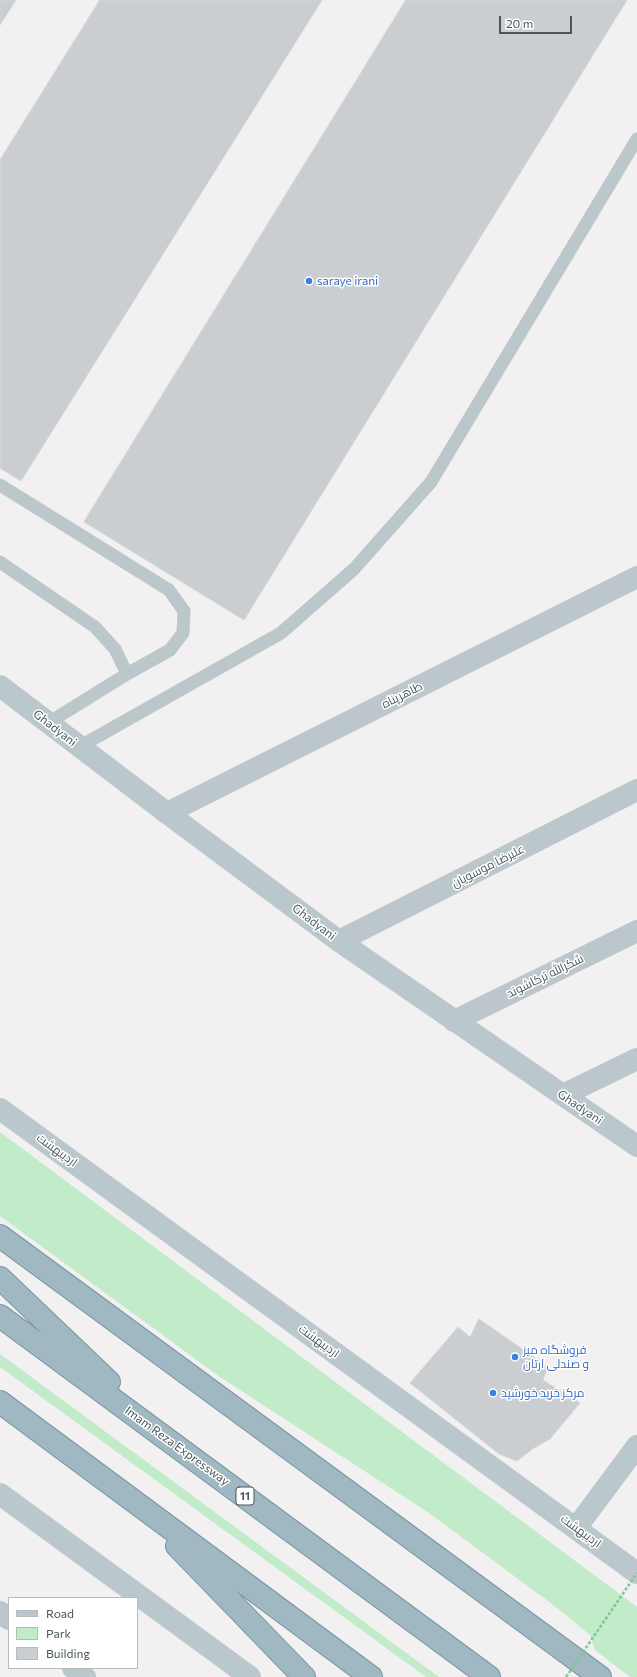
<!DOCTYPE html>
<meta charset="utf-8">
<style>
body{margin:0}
#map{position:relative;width:637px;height:1677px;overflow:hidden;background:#f2f0f0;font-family:Commissioner,sans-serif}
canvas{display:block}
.legend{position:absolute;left:8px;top:1597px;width:130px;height:72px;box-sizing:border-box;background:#fff;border:1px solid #b6bcbd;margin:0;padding:5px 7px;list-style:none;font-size:12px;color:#49575b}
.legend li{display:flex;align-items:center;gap:8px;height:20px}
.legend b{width:20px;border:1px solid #b6bcbd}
.scale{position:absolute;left:499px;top:16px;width:73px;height:18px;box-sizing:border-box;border:2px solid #49575b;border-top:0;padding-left:5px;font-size:12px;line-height:14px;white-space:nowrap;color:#49575b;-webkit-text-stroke:3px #fff;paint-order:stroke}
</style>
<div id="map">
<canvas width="637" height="1677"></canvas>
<ul class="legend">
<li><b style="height:5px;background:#bac7cc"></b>Road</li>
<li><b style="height:11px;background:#c2ebc9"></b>Park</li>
<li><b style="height:11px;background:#caced1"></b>Building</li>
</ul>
<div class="scale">20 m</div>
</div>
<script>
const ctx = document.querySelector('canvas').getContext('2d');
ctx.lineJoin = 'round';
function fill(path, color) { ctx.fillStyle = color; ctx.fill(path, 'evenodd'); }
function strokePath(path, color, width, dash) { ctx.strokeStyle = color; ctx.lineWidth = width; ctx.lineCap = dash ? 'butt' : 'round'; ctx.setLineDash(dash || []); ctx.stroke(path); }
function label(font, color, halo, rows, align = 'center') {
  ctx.font = font + ' Commissioner,Cairo,sans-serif'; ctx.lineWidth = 3; ctx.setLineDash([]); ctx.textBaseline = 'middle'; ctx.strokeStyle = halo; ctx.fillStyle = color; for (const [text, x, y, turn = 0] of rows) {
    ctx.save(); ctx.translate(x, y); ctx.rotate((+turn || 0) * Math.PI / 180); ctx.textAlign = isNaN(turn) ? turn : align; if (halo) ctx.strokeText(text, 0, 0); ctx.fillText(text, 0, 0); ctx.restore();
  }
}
fill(new Path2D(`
 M 0,1132 L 637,1607 L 637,1677 L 630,1677 L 595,1650 L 590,1635 L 552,1604 L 429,1513 L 220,1377 L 0,1216 Z
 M 0,1354 L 439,1677 L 426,1677 L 0,1367 Z`), '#c2ebc9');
const building = new Path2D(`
 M 0,0 L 16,0 L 0,25 Z
 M 100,0 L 322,0 L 21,481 L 0,468 L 0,160 Z
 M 406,0 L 627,0 L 244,620 L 84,522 Z
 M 479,1319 L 548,1367 L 543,1380 L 580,1403 L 550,1439 L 534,1448 L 517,1461 L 499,1454 L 410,1383 L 458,1327 L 470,1337 Z`);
fill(building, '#caced1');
strokePath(building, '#d4d7da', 1);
const trunk = new Path2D(`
 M 0,1236 L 600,1677
 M 0,1278 L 109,1382
 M 0,1316 L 489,1677
 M 0,1402 L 371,1677
 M 177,1546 L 304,1677`);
strokePath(trunk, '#7797a5', 24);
strokePath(new Path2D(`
 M 0,485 L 169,590 L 184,611 L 183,633 L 170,650 L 127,674 L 48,723
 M 0,562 L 95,627 L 115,649 L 127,674
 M 79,747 L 281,633 L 354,569 L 431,482 L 637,139`), '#bcc7cb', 13);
strokePath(new Path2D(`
 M 167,813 L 637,577
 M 339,941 L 637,790
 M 454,1021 L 637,931
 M 563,1095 L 637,1059`), '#bcc7cb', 22);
strokePath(new Path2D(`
 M 0,686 L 167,813 L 339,941 L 637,1146
 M 0,1109 L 637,1573
 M 0,1494 L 250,1677
 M 576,1528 L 637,1446
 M 0,1612 L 9,1619
 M 73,1668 L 85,1677`), '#bac7cc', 22);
strokePath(trunk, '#9fb8c2', 22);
strokePath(new Path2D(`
 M 566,1677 L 637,1573`), '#7dc692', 2.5, [3, 2]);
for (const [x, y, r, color] of [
 [309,281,4,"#3f7fe0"],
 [515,1357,4,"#3f7fe0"],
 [493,1393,4,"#3f7fe0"]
]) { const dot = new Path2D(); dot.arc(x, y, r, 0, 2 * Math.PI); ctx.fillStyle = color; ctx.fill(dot); strokePath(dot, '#fff', 1.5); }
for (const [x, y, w] of [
 [245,1496,18]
]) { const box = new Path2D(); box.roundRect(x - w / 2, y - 9, w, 18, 3); ctx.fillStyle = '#fff'; ctx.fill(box); strokePath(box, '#49575b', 1); }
label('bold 11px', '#49575b', null, [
 ["11",245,1496]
]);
label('12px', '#366cbe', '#fff', [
 ["saraye irani",317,281],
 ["فروشگاه میز",523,1350],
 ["و صندلی ارتان",523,1364],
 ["مرکز خرید خورشید",501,1393]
], 'left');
label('12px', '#49575b', '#fff', [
 ["طاهرپناه",402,695,-27],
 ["Ghadyani",55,728,38],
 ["علیرضا موسویان",488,866,-27],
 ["Ghadyani",314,922,37],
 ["شکرالله ترکاشوند",545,976,-26],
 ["Ghadyani",580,1107,34],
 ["اردیبهشت",57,1150,36],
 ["اردیبهشت",319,1341,36],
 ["Imam Reza Expressway",177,1446,36],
 ["اردیبهشت",581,1531,36]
]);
</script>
